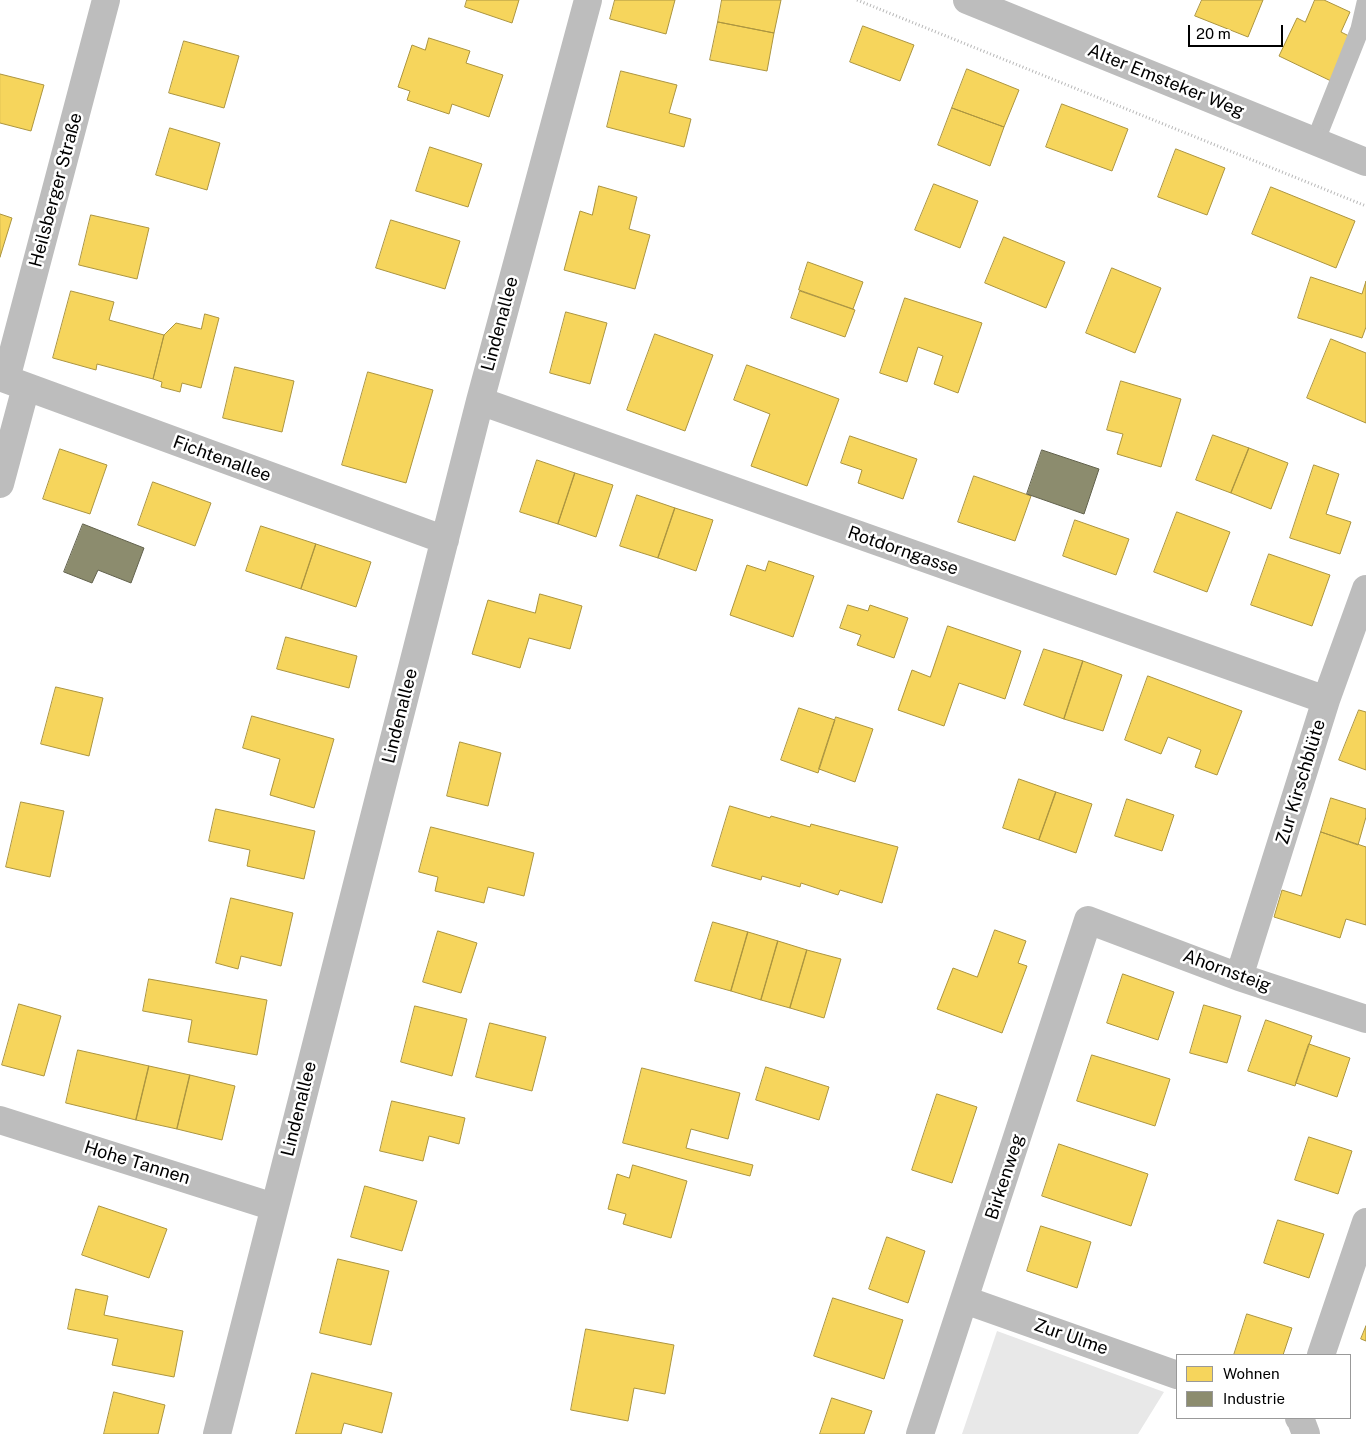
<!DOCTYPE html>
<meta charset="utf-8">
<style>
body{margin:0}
#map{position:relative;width:1366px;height:1434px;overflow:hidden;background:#fff;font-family:"Public Sans",sans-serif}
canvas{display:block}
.legend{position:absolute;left:1176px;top:1354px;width:175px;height:65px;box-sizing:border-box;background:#fff;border:1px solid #999;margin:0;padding:6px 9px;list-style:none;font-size:15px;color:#000}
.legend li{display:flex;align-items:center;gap:10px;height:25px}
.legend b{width:25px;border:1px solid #999}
.scale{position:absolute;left:1188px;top:25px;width:95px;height:22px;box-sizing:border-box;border:2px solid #000;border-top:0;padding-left:6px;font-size:15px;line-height:18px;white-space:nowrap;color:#000;-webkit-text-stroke:4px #fff;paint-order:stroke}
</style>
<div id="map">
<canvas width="1366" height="1434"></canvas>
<ul class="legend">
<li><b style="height:14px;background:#f6d55c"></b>Wohnen</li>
<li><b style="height:14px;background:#8c8c6e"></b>Industrie</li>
</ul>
<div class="scale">20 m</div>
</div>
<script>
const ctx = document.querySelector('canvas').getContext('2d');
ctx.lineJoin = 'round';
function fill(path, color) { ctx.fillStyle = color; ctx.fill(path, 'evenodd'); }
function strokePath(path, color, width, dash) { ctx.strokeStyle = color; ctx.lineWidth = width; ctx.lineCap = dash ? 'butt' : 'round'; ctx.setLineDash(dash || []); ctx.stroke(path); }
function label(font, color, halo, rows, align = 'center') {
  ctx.font = font + ' "Public Sans",sans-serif'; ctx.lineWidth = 5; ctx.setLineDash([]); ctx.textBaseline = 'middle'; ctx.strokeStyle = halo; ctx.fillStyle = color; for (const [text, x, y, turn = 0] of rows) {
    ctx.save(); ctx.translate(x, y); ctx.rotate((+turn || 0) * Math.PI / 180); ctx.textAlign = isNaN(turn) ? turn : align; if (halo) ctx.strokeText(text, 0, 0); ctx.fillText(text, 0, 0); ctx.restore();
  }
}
fill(new Path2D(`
 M 997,1331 L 1164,1392 L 1138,1434 L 962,1434 Z`), '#e8e8e8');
const homes = new Path2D(`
 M 467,0 L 519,0 L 512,23 L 465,7 Z
 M 615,0 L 675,0 L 666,34 L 610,19 Z
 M 722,0 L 781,0 L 774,33 L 718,22 Z
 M 1202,0 L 1263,0 L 1248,37 L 1195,16 Z
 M 1315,0 L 1324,0 L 1350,12 L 1341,32 L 1351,37 L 1331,81 L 1279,56 L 1297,18 L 1305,22 Z
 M 718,22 L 774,33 L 767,71 L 710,60 Z
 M 863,26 L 914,45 L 900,81 L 850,62 Z
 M 429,38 L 470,51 L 466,63 L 503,75 L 489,117 L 452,104 L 449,114 L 407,100 L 410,91 L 398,87 L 412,45 L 425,50 Z
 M 184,41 L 239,56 L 224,108 L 169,93 Z
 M 967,69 L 1019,90 L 1004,127 L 952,108 Z
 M 621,71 L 677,85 L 669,113 L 691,119 L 684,147 L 607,127 Z
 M 0,74 L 44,85 L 31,131 L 0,123 Z
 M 1062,104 L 1128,129 L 1112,171 L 1046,147 Z
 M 952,108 L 1004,127 L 990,166 L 938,145 Z
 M 170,128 L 220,143 L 207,190 L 156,175 Z
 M 430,147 L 482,164 L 468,207 L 416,191 Z
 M 1176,149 L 1225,168 L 1207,215 L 1158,197 Z
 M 934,184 L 978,201 L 960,248 L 915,230 Z
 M 599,186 L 637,197 L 629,229 L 650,235 L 635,289 L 564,270 L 580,211 L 592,215 Z
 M 1271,187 L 1355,221 L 1336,268 L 1252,234 Z
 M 0,214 L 12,218 L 0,257 Z
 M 91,215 L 149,228 L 137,279 L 79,265 Z
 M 391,220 L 460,241 L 445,289 L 376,268 Z
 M 1004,237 L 1065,262 L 1046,308 L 985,283 Z
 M 808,262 L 863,282 L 853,309 L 799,290 Z
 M 1112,268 L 1161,288 L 1135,353 L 1086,333 Z
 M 1311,277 L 1362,294 L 1366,281 L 1366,327 L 1362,338 L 1298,318 Z
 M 71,291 L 114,302 L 109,320 L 164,335 L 153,379 L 97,364 L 96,370 L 53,358 Z
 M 800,291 L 855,310 L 845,337 L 791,318 Z
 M 905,298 L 982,323 L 958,393 L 934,384 L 943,356 L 918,347 L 907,382 L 880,373 Z
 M 566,312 L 607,323 L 590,384 L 550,373 Z
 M 205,314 L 219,318 L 201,388 L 182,383 L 180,392 L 161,387 L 162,382 L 153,379 L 164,335 L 176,323 L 201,329 Z
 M 655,334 L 713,355 L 685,431 L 627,410 Z
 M 1331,339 L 1366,353 L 1366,423 L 1307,398 Z
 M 747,365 L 839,399 L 807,486 L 751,466 L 770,414 L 734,400 Z
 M 235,367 L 294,381 L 282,432 L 223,418 Z
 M 368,372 L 433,390 L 406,483 L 342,465 Z
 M 1121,381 L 1181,399 L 1161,467 L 1117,454 L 1123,434 L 1107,430 Z
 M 1213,435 L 1249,448 L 1231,493 L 1196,480 Z
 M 850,436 L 917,459 L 903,499 L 858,483 L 862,470 L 841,463 Z
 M 1249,448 L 1288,463 L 1271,509 L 1231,493 Z
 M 60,449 L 107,465 L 90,514 L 43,499 Z
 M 537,460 L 575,473 L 558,524 L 520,512 Z
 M 1314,465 L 1339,474 L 1326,514 L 1351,522 L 1340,554 L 1290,538 Z
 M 575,473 L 613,485 L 596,537 L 558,524 Z
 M 974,476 L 1031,496 L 1015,541 L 958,522 Z
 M 153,482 L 211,503 L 195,546 L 138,525 Z
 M 637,495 L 675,508 L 658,558 L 620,546 Z
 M 675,508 L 713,520 L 696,571 L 658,558 Z
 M 1177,512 L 1230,532 L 1207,592 L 1154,572 Z
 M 1075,520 L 1129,539 L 1116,575 L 1063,556 Z
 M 261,526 L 316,544 L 301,589 L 246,571 Z
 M 316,544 L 371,562 L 356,607 L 301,589 Z
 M 1269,554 L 1330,575 L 1312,626 L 1251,605 Z
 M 769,561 L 814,576 L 793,637 L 730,615 L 747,565 L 765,571 Z
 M 540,594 L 582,606 L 570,649 L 529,638 L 520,668 L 472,654 L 488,600 L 535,613 Z
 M 848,605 L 868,611 L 870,605 L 908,618 L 894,658 L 857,645 L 861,635 L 840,628 Z
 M 948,626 L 1021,651 L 1005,699 L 959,683 L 944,726 L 898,710 L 912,670 L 930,677 Z
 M 286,637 L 357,656 L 349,688 L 277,669 Z
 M 1044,649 L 1083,661 L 1064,719 L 1024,705 Z
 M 1083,661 L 1122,675 L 1103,731 L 1064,719 Z
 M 1148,676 L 1242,711 L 1217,775 L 1195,767 L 1201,750 L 1168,737 L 1161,754 L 1125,740 Z
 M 56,687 L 103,698 L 89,756 L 41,744 Z
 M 799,708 L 835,720 L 818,773 L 781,760 Z
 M 1359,710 L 1366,712 L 1366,770 L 1339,760 Z
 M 252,716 L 334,739 L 314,808 L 270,795 L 280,759 L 243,748 Z
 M 836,717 L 873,729 L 855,782 L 819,769 Z
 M 460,742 L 501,753 L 488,806 L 447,796 Z
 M 1019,779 L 1056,792 L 1039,840 L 1003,828 Z
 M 1056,792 L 1092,804 L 1076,853 L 1039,840 Z
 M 1331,798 L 1366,809 L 1366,817 L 1358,845 L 1321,832 Z
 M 1127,799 L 1174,815 L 1162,851 L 1115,836 Z
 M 21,802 L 64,811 L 50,877 L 6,867 Z
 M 730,806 L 770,818 L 771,816 L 810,827 L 811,824 L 898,847 L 882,903 L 840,890 L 838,895 L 801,883 L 800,887 L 762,876 L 761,880 L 712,866 Z
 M 216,809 L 315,831 L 304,879 L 247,866 L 250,850 L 209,841 Z
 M 431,827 L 534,853 L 524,896 L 488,887 L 484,903 L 435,891 L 438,877 L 419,872 Z
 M 1321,832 L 1366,847 L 1366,925 L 1346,919 L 1340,938 L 1274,917 L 1282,890 L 1301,896 Z
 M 231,898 L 293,913 L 281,966 L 241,956 L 238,969 L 216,963 Z
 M 713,922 L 748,932 L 731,991 L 695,981 Z
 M 995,930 L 1026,941 L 1018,963 L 1027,966 L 1002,1033 L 937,1009 L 953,968 L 977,977 Z
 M 438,931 L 477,943 L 461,993 L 423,982 Z
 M 748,932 L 778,941 L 761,1000 L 731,991 Z
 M 778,941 L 807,950 L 790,1008 L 761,1000 Z
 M 807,950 L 841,959 L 824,1018 L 790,1008 Z
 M 1123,974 L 1174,992 L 1158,1040 L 1107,1023 Z
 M 149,979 L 267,1000 L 257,1055 L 188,1042 L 192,1020 L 143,1011 Z
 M 19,1004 L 61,1016 L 44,1076 L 2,1065 Z
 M 1204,1005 L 1241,1016 L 1227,1063 L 1190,1053 Z
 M 415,1006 L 467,1019 L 452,1076 L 401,1062 Z
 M 1266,1020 L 1312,1036 L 1295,1086 L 1248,1071 Z
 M 490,1023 L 546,1037 L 532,1091 L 476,1077 Z
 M 1309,1044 L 1350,1058 L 1337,1097 L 1296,1083 Z
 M 78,1050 L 149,1066 L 136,1120 L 66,1103 Z
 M 1092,1055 L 1170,1079 L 1155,1126 L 1077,1101 Z
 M 149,1066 L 190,1075 L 177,1129 L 136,1120 Z
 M 766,1067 L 829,1087 L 819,1120 L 756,1100 Z
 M 642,1068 L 740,1093 L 728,1139 L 691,1129 L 686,1148 L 753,1165 L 750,1176 L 623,1143 Z
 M 190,1075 L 235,1086 L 222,1140 L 177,1129 Z
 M 937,1094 L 977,1107 L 952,1183 L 912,1170 Z
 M 392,1101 L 465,1118 L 459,1144 L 429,1136 L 423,1161 L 380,1151 Z
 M 1309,1137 L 1352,1151 L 1338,1194 L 1295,1180 Z
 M 1059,1144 L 1148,1174 L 1131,1226 L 1042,1196 Z
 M 633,1165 L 687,1181 L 671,1238 L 623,1224 L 626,1214 L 608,1209 L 617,1174 L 629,1178 Z
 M 365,1186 L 417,1201 L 402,1251 L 351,1237 Z
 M 99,1206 L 167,1229 L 149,1278 L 82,1255 Z
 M 1278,1220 L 1324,1234 L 1309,1278 L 1264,1263 Z
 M 1041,1226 L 1091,1242 L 1077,1288 L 1027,1271 Z
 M 887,1237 L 925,1251 L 908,1303 L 869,1289 Z
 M 338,1259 L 389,1271 L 371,1345 L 320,1333 Z
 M 76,1289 L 108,1296 L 104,1315 L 183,1331 L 174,1377 L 112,1365 L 118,1339 L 68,1329 Z
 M 833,1298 L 903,1320 L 884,1379 L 814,1356 Z
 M 1247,1314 L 1292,1328 L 1283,1355 L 1234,1355 Z
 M 1366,1326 L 1366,1341 L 1361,1339 Z
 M 586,1329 L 674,1345 L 665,1394 L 634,1388 L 628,1421 L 571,1410 Z
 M 312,1373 L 392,1393 L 382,1433 L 344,1423 L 341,1434 L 296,1434 Z
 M 114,1392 L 165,1405 L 158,1434 L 104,1434 Z
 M 832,1398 L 872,1411 L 864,1434 L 820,1434 Z`);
fill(homes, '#f6d55c');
strokePath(homes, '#ac9540', 1);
const industry = new Path2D(`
 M 1042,450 L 1099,469 L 1084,514 L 1027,494 Z
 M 83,524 L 144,548 L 131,583 L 98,570 L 92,583 L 64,572 Z`);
fill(industry, '#8c8c6e');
strokePath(industry, '#62624d', 1);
strokePath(new Path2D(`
 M 857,0 L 1366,206`), '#b8b8b8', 3, [1, 2.5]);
strokePath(new Path2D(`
 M 1315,142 L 1360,29 L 1366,3`), '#bdbdbd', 19);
strokePath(new Path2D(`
 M 967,0 L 1366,162
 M 0,377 L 445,540
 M 6,379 L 106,0
 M 480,401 L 1326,700
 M 0,484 L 26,387
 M 1239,977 L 1326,700 L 1366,589
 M 0,1120 L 274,1207
 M 965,1300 L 1177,1375
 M 1321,1355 L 1366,1222
 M 1299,1418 L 1300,1418 L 1306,1434
 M 217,1434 L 480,401 L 588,0
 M 920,1434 L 1088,920 L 1239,977 L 1366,1019`), '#bdbdbd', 28);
label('18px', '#000', '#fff', [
 ["Alter Emsteker Weg",1166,81,22],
 ["Heilsberger Straße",56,190,-75],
 ["Lindenallee",500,324,-75],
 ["Fichtenallee",222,459,20],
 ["Rotdorngasse",903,551,19],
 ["Lindenallee",400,716,-76],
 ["Zur Kirschblüte",1301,782,-73],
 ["Ahornsteig",1227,971,20],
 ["Lindenallee",299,1109,-76],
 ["Hohe Tannen",137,1163,17],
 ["Birkenweg",1005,1177,-72],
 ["Zur Ulme",1071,1337,19]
]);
</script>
